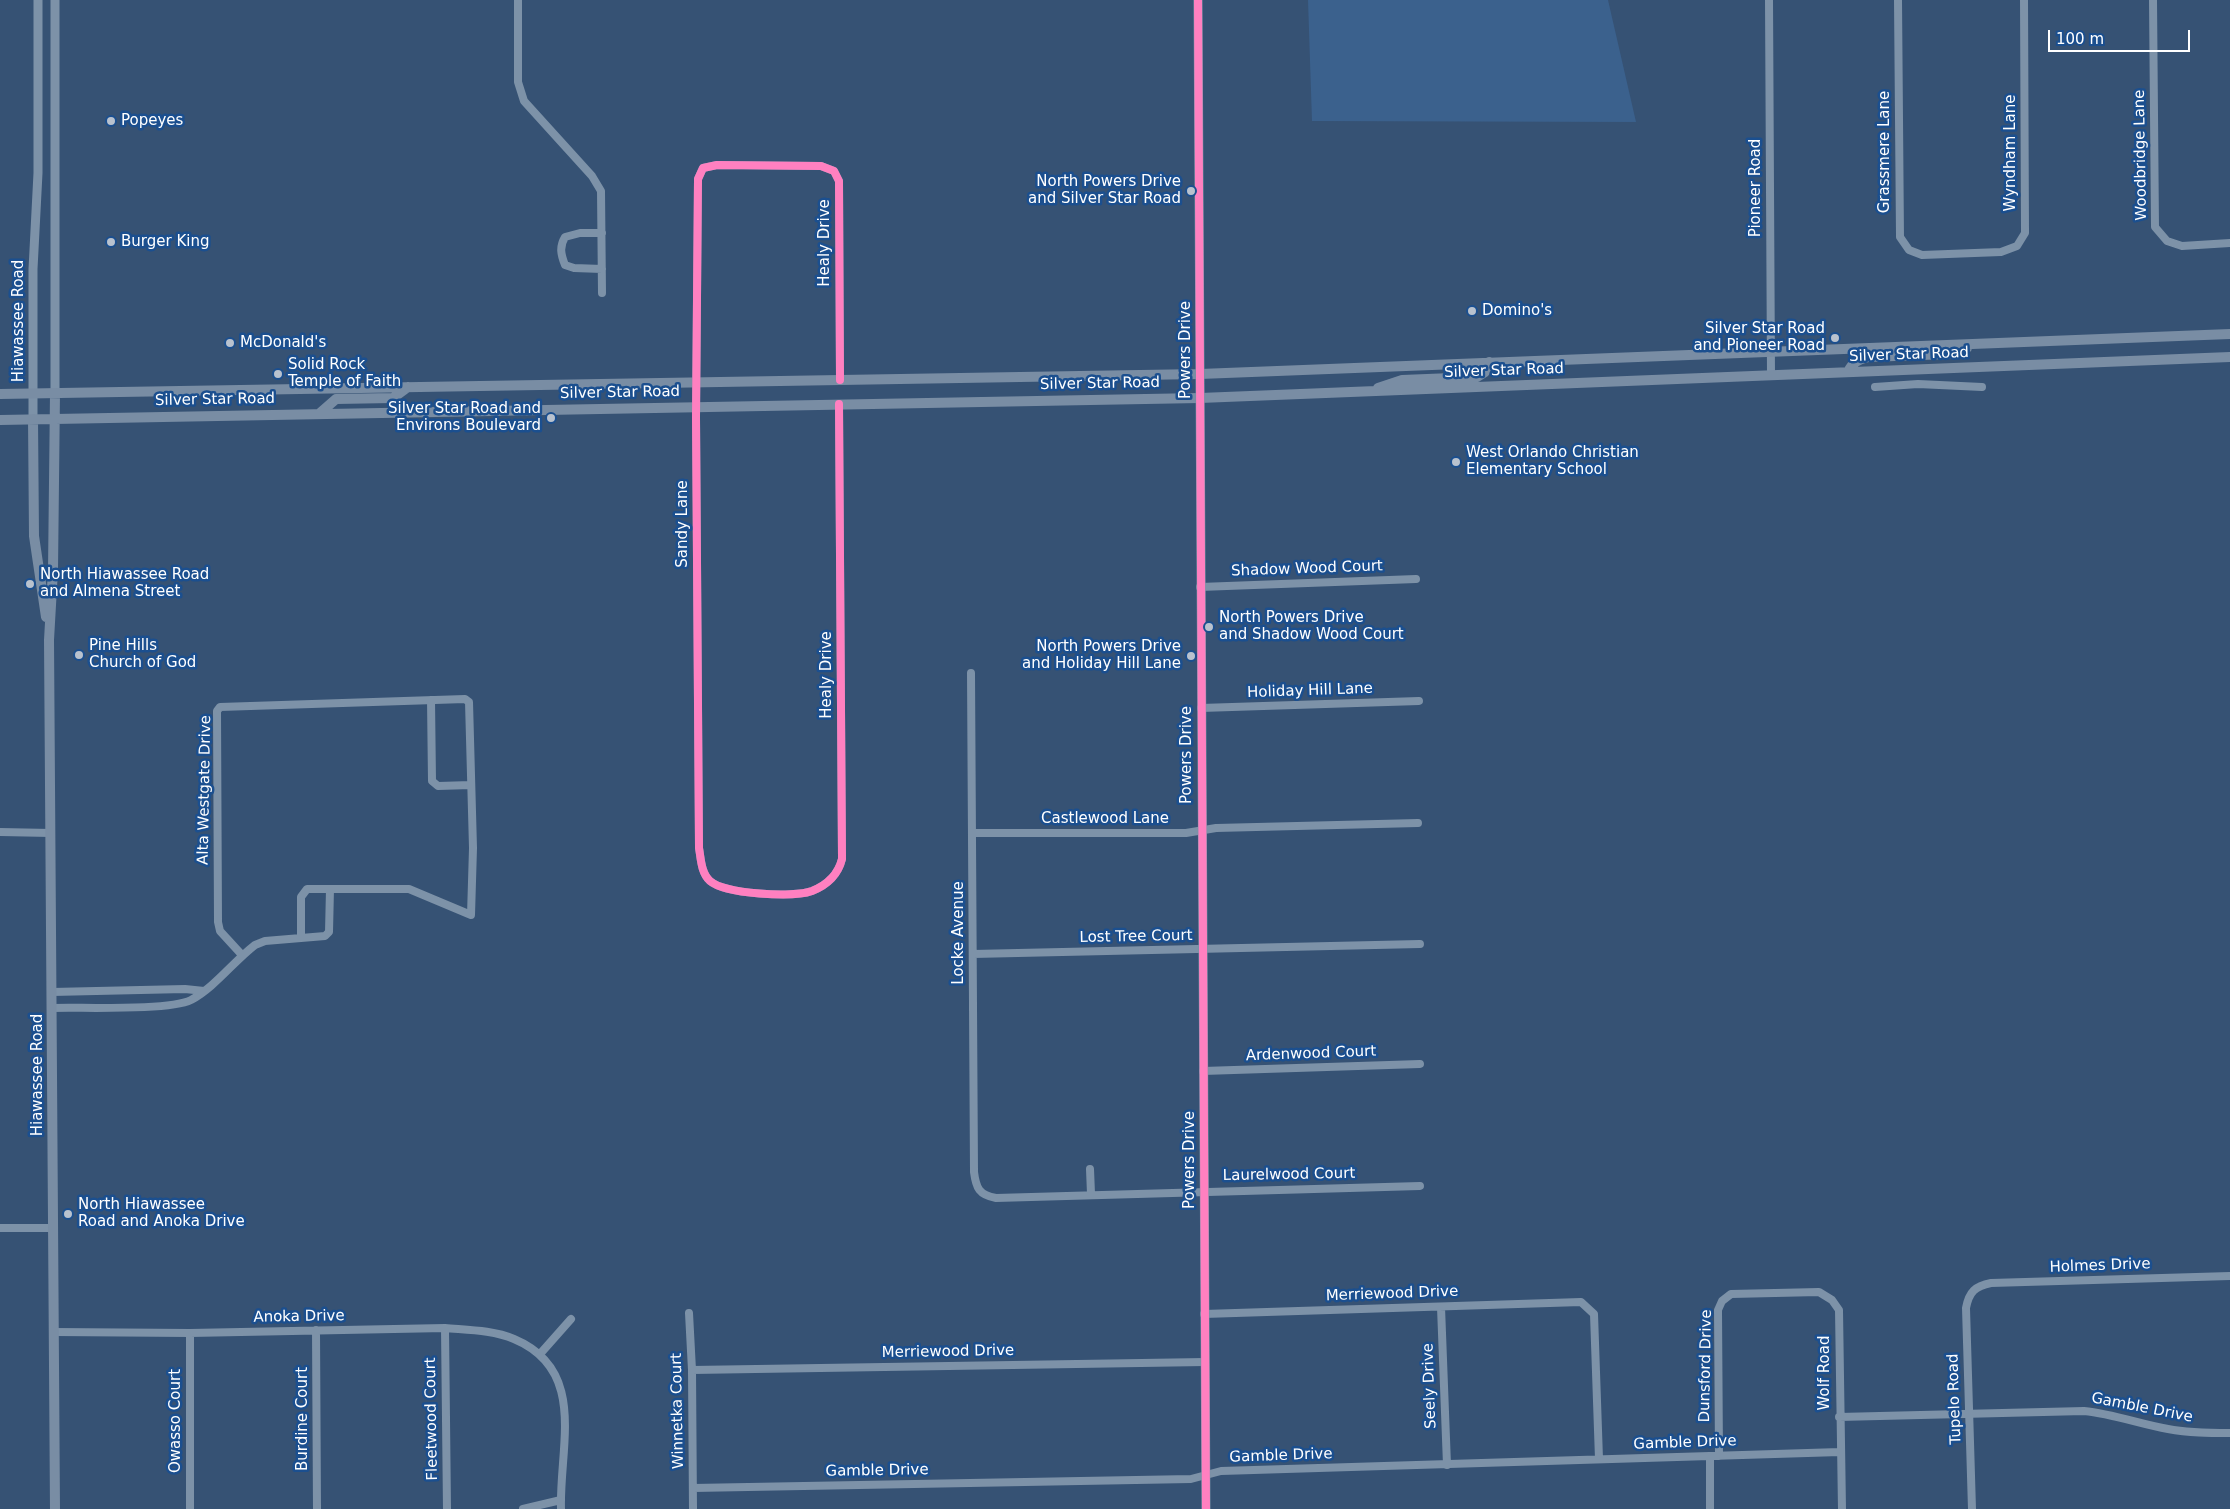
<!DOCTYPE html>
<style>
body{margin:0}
#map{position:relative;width:2230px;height:1509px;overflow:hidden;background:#365274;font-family:"DejaVu Sans",sans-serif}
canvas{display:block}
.scale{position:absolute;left:2048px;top:30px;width:142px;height:22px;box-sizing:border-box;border:2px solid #fff;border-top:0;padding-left:6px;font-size:15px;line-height:18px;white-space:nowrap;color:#fff;-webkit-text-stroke:4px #1b4f8f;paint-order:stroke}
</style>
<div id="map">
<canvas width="2230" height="1509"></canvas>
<div class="scale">100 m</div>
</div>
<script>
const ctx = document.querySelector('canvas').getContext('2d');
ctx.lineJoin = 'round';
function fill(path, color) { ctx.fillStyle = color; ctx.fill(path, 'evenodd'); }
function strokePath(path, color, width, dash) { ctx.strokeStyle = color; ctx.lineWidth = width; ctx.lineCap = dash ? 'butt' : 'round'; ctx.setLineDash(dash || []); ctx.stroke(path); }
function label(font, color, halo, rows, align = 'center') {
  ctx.font = font + ' "DejaVu Sans",sans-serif'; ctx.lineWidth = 5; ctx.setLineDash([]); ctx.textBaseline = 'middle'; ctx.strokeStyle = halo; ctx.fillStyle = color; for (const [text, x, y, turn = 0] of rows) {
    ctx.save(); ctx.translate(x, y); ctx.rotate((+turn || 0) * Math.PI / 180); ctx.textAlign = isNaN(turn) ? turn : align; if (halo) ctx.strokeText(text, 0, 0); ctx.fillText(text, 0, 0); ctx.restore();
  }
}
fill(new Path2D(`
 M 1308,0 L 1608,0 L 1636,122 L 1312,121 Z`), '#3b618d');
strokePath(new Path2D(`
 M 518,0 L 518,82 L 524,101 L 592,176 L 601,191 L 602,293
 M 1769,0 L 1771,376
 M 1898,0 L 1900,237 L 1909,250 L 1922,255 L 2001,252 L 2017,246 L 2025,233 L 2024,0
 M 2153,0 L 2155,227 L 2167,241 L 2182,246 L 2230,243
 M 602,233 L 580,233 L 565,237 C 559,247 561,255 565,265 L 574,268 L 602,269
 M 1875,387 L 1918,384 L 1982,387
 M 839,404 L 842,859 C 838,875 827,885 812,891 C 793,898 725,894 710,881 C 701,873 701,859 699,848 L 696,417 L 698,179 L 703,168 L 717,165 L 821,166 L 834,171 L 839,181 L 840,380
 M 1200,587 L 1416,579
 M 971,673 L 974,1172 C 976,1188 979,1195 996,1198 L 1420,1186
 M 431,700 L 432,781 L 438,786 L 471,785
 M 1201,708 L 1419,701
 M 0,832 L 51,833
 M 972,833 L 1186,833 L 1216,828 L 1418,823
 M 973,954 L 1420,944
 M 242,955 L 220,931 L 218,922 L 217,711 L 220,707 L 465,699 L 469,702 L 473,848 L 471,915 L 409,889 L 307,889 L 301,897 L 301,937
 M 52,992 L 185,989 L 204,991
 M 52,1008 C 81,1007 169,1011 191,1000 C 215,987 233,962 255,945 L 265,941 L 325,936 L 329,932 L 330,889
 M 1203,1071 L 1420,1064
 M 1090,1169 L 1091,1194
 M 0,1228 L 54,1228
 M 1441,1307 L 1447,1465
 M 689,1313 L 692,1370 L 693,1509
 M 1204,1314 L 1581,1302 L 1594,1314 L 1599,1459
 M 445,1328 L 447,1509
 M 316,1330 L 317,1509
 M 54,1332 L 190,1333 L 445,1328 C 467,1330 493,1330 514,1339 C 588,1370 559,1447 561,1509
 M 190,1333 L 190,1509
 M 540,1354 L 571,1319
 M 692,1370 L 1205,1362
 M 1839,1417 L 2084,1411 C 2113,1414 2140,1424 2168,1429 C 2189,1433 2209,1433 2230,1433
 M 1710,1456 L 1710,1509
 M 1719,1456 L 1718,1310 L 1722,1301 L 1731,1294 L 1819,1292 L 1832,1300 L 1839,1310 L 1842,1509
 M 693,1488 L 1191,1479 L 1221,1471 L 1840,1452
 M 523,1509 L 561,1500
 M 1972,1509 L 1966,1308 C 1969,1292 1975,1286 1991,1283 L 2230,1276`), '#7d92a8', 8);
strokePath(new Path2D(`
 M 1198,0 L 1206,1509
 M 55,393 L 55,0
 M 33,419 L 33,269 L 38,173 L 38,0`), '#7d92a8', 9);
strokePath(new Path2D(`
 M 1848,372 C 1852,363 1858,359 1868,357 L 1948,354 L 1967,348
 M 1378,388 L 1402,380 L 1477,377 L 1485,372 L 1489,362
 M 55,393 L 53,570 L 49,640 L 55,1509
 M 0,394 L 1200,374 L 2230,334
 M 320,413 L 336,399 L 393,398 L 408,387
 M 33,419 L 34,536 L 46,617
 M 0,420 L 1200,398 L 2230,357`), '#798da4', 10);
strokePath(new Path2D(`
 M 1198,0 L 1206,1509
 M 839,404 L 842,859 C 838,875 827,885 812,891 C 793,898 725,894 710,881 C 701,873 701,859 699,848 L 696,417 L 698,179 L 703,168 L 717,165 L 821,166 L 834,171 L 839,181 L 840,380`), '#ff80c0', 8);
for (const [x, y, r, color] of [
 [111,121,5,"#b9c2ce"],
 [1191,191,5,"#b9c2ce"],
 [111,242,5,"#b9c2ce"],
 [1472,311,5,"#b9c2ce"],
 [1835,338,5,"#b9c2ce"],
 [230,343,5,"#b9c2ce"],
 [278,374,5,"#b9c2ce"],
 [551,418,5,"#b9c2ce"],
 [1456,462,5,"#b9c2ce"],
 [30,584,5,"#b9c2ce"],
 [1209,627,5,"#b9c2ce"],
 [79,655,5,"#b9c2ce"],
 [1191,656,5,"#b9c2ce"],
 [68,1214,5,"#b9c2ce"]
]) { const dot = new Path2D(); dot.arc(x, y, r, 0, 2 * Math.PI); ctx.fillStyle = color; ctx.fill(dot); strokePath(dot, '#1b4f8f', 2); }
label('15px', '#fff', '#1b4f8f', [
 ["Popeyes",121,121],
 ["North Powers Drive",1181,182,"right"],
 ["and Silver Star Road",1181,199,"right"],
 ["Burger King",121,242],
 ["Domino's",1482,311],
 ["Silver Star Road",1825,329,"right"],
 ["and Pioneer Road",1825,346,"right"],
 ["McDonald's",240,343],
 ["Solid Rock",288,365],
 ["Temple of Faith",288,382],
 ["Silver Star Road and",541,409,"right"],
 ["Environs Boulevard",541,426,"right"],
 ["West Orlando Christian",1466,453],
 ["Elementary School",1466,470],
 ["North Hiawassee Road",40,575],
 ["and Almena Street",40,592],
 ["North Powers Drive",1219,618],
 ["and Shadow Wood Court",1219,635],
 ["Pine Hills",89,646],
 ["Church of God",89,663],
 ["North Powers Drive",1181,647,"right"],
 ["and Holiday Hill Lane",1181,664,"right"],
 ["North Hiawassee",78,1205],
 ["Road and Anoka Drive",78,1222]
], 'left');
label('15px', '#fff', '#1b4f8f', [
 ["Grassmere Lane",1885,152,-90],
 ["Wyndham Lane",2011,153,-90],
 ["Woodbridge Lane",2141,155,-91],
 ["Pioneer Road",1756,188,-90],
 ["Healy Drive",825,243,-90],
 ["Hiawassee Road",19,321,-90],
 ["Powers Drive",1186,350,-90],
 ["Silver Star Road",1909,355,-2],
 ["Silver Star Road",1504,371,-2],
 ["Silver Star Road",1100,384,-1],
 ["Silver Star Road",620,393,-1],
 ["Silver Star Road",215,400,-1],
 ["Sandy Lane",683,524,-90],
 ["Shadow Wood Court",1307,569,-2],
 ["Healy Drive",827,675,-90],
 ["Holiday Hill Lane",1310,691,-2],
 ["Powers Drive",1187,755,-90],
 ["Alta Westgate Drive",205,790,-89],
 ["Castlewood Lane",1105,819],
 ["Locke Avenue",959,933,-90],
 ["Lost Tree Court",1136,937,-1],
 ["Ardenwood Court",1311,1054,-2],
 ["Hiawassee Road",38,1075,-90],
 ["Powers Drive",1190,1160,-90],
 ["Laurelwood Court",1289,1175,-1],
 ["Holmes Drive",2100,1266,-2],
 ["Merriewood Drive",1392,1294,-2],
 ["Anoka Drive",299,1317,-1],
 ["Merriewood Drive",948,1352,-1],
 ["Dunsford Drive",1706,1366,-89],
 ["Wolf Road",1825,1373,-90],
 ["Seely Drive",1430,1386,-92],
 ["Tupelo Road",1955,1399,-92],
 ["Gamble Drive",2142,1408,11],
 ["Winnetka Court",678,1411,-91],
 ["Burdine Court",303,1419,-90],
 ["Fleetwood Court",432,1419,-91],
 ["Owasso Court",176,1421,-90],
 ["Gamble Drive",1685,1443,-2],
 ["Gamble Drive",1281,1456,-2],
 ["Gamble Drive",877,1471,-1]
]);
</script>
